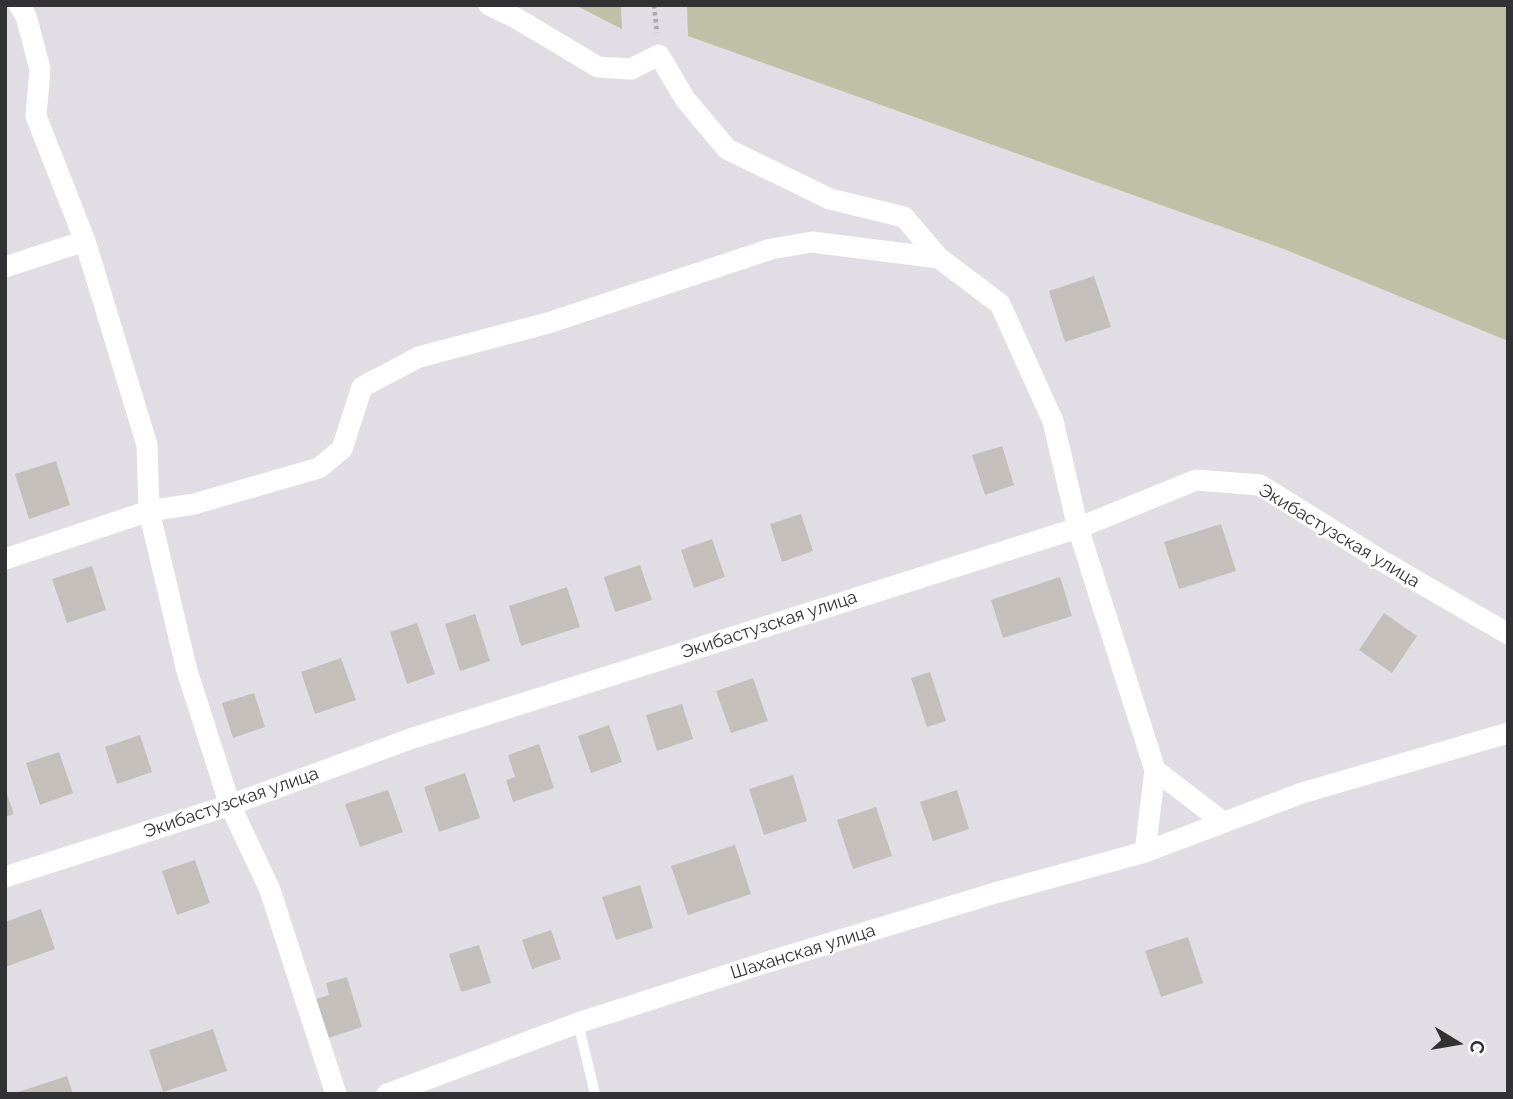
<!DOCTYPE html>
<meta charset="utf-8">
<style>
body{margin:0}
#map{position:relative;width:1513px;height:1099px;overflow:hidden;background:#e0dee4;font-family:Raleway,sans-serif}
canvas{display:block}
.frame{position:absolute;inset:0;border:7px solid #323234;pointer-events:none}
.north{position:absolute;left:1422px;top:1008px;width:70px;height:70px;-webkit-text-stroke:5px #fff;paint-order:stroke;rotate:101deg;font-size:19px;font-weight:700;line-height:28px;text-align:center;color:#323234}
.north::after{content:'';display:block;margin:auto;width:24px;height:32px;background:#323234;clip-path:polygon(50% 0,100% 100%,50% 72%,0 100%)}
</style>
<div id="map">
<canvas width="1513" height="1099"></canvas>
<div class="frame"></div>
<div class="north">С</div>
</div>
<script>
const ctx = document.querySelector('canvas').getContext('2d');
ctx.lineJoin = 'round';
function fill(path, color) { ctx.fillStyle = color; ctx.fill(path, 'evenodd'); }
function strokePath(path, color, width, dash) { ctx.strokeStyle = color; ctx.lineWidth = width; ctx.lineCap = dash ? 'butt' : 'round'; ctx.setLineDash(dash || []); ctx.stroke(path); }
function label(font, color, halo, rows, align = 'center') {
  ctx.font = font + ' Raleway,sans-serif'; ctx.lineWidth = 5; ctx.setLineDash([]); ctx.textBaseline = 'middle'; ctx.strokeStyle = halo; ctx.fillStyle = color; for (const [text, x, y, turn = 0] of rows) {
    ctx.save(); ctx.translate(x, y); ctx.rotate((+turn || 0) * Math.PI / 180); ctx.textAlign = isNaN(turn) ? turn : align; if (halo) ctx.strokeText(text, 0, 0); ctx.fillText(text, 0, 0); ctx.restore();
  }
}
fill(new Path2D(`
 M 575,5 L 621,5 L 622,29 Z
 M 687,5 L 1508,5 L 1508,341 L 1284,249 L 688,36 Z`), '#bfc1a7');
fill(new Path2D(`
 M 1094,276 L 1111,327 L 1065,342 L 1049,291 Z
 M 1002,446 L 1014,485 L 985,495 L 972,455 Z
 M 56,461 L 70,505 L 29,519 L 15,474 Z
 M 801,514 L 813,551 L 782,562 L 770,524 Z
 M 1221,524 L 1236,571 L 1179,589 L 1164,542 Z
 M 712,539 L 725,577 L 694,588 L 681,550 Z
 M 640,565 L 652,600 L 615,612 L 604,577 Z
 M 92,566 L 106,610 L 67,623 L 52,579 Z
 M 1060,577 L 1072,616 L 1003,638 L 991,600 Z
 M 567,587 L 580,627 L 521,646 L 509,606 Z
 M 1384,613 L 1417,636 L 1392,673 L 1359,650 Z
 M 475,614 L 490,661 L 460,671 L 445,624 Z
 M 417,623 L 435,674 L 407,684 L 390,632 Z
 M 341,658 L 356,700 L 315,714 L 301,672 Z
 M 930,672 L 946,721 L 927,727 L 911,678 Z
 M 753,678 L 768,721 L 731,733 L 716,691 Z
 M 254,693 L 265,727 L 233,738 L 222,703 Z
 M 682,704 L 693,739 L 657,751 L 646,715 Z
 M 609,725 L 622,762 L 591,773 L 578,736 Z
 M 140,735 L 152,772 L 117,784 L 105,747 Z
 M 539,744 L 554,788 L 513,802 L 506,780 L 515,777 L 508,755 Z
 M 59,752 L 73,793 L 40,805 L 26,763 Z
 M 465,773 L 480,818 L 439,832 L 424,787 Z
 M 793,775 L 807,821 L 764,835 L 749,789 Z
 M 5,789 L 14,814 L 5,817 Z
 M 388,790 L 403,832 L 360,847 L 345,804 Z
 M 957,790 L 969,829 L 933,841 L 920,802 Z
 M 876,807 L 892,856 L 853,869 L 837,820 Z
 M 735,845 L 751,894 L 688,915 L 671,866 Z
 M 195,860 L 210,903 L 177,915 L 162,871 Z
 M 640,885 L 653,928 L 616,940 L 602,897 Z
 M 41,909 L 55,949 L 5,967 L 5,922 Z
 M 551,930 L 561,959 L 532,969 L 522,940 Z
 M 1188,937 L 1203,983 L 1161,997 L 1145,951 Z
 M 479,945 L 491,983 L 461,992 L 449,954 Z
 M 347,977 L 362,1027 L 325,1039 L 313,1000 L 329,995 L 326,983 Z
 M 213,1029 L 227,1071 L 163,1092 L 149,1050 Z
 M 67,1076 L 73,1094 L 16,1094 L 15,1093 Z`), '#c5bfbc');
strokePath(new Path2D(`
 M 654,5 L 657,33`), '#a9a8ac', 4.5, [3.5, 3.5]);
strokePath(new Path2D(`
 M 578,1023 L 595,1094`), '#fff', 10);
strokePath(new Path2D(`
 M 19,5 L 26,16 L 40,69 L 36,116 L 85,241 L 147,445 L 149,511 L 187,671 L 230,805 L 270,890 L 336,1094
 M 489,5 L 516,18 L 598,67 L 631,69 L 659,55 L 685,99 L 727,149 L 830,199 L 904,217 L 939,258
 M 5,267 L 85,241
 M 5,559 L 149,511 L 194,504 L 319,468 L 342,449 L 362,387 L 419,357 L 548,323 L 771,249 L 812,242 L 939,258 L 1000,304 L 1053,421 L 1078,528 L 1155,770 L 1223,822
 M 1145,852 L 1155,770
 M 5,877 L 230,805 L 413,738 L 1078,528 L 1196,480 L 1260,485 L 1377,558 L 1508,634
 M 387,1094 L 578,1023 L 758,965 L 995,893 L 1145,852 L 1302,793 L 1508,733`), '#fff', 21);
label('18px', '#323234', '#fff', [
 ["Экибастузская улица",1339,536,31],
 ["Экибастузская улица",769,625,-18],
 ["Экибастузская улица",231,803,-19],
 ["Шаханская улица",803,952,-17]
]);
</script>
